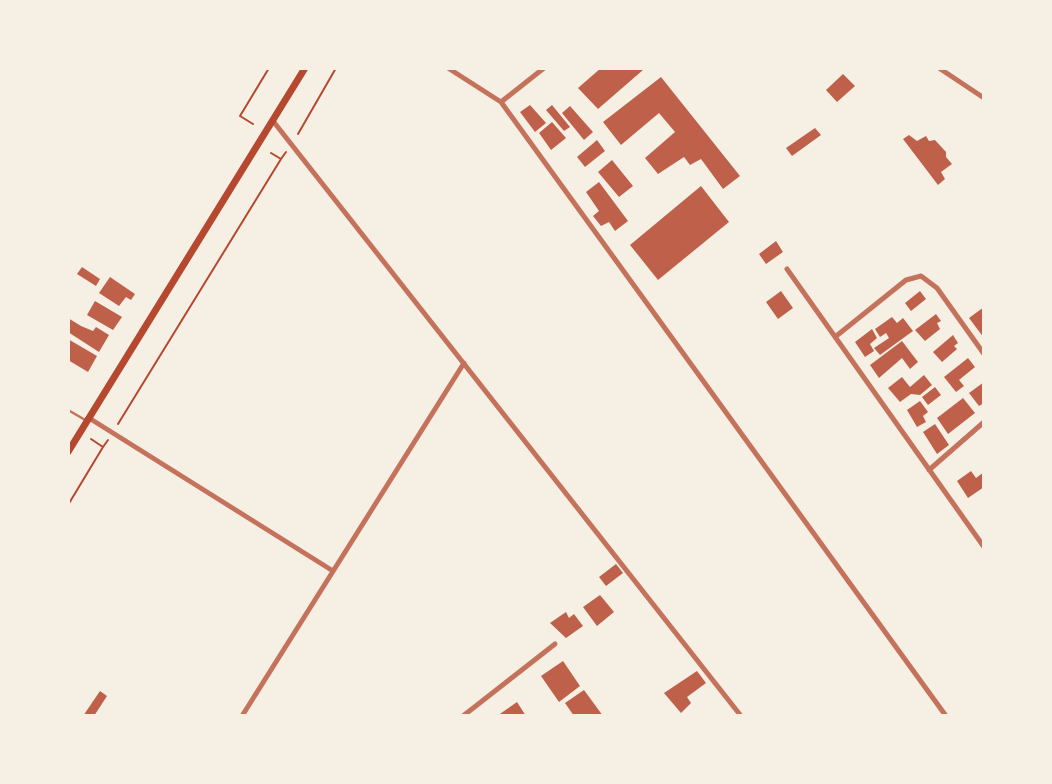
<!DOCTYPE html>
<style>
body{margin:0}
#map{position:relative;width:1052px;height:784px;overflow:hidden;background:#f6efe4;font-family:Ubuntu,sans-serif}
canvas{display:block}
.frame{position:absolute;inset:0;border:70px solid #f6efe4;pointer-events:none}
</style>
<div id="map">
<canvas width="1052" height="784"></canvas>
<div class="frame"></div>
</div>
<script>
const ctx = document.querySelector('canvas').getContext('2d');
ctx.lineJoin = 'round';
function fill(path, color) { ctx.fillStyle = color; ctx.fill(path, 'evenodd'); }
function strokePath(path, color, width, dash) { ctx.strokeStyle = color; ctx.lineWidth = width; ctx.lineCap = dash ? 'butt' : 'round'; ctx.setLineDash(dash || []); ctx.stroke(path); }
fill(new Path2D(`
 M 601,68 L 642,68 L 643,70 L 598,109 L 578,88 Z
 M 843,74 L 855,86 L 837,102 L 826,90 Z
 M 661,77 L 740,176 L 723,189 L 701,159 L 690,165 L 684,157 L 658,174 L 645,158 L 675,132 L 659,113 L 621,145 L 603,122 Z
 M 530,105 L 546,123 L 535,132 L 520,112 Z
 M 552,105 L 570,127 L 564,131 L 546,110 Z
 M 570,106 L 593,132 L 584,140 L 562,113 Z
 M 552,122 L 566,138 L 551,150 L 539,133 Z
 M 815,128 L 821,135 L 792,156 L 786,148 Z
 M 909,135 L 917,141 L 926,136 L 929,141 L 935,140 L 946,152 L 946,157 L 952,164 L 941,172 L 945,179 L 938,185 L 903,139 Z
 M 597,140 L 605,151 L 585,167 L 577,157 Z
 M 612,160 L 633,186 L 619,197 L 598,172 Z
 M 599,182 L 628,221 L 615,231 L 609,222 L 601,226 L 593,216 L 599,211 L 586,192 Z
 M 701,186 L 729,222 L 658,280 L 630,245 Z
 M 776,241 L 783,252 L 766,264 L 759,254 Z
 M 82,267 L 100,279 L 96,286 L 77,274 Z
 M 110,277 L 135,294 L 131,300 L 126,297 L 119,306 L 99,293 Z
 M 781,291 L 793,308 L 778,319 L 766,302 Z
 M 920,291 L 926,299 L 911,311 L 905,303 Z
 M 95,301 L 122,317 L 113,330 L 87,315 Z
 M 984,307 L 984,338 L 969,318 Z
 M 936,314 L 941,321 L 937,323 L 940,329 L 925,341 L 915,330 Z
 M 892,317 L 897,323 L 903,318 L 913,331 L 880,355 L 874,348 L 889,338 L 886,333 L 880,337 L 875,329 Z
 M 68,318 L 81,326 L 93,331 L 96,327 L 109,335 L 99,352 L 68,332 Z
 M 872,329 L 877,338 L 870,344 L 874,351 L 865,357 L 855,342 Z
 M 953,335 L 958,343 L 954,346 L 957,349 L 942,362 L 933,352 Z
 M 68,339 L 97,356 L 88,372 L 68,360 Z
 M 902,341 L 918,362 L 910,369 L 902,358 L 879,378 L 870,365 Z
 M 968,358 L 975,367 L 959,380 L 964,386 L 956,392 L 944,377 Z
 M 924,375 L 932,385 L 920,395 L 911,394 L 900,402 L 888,388 L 902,377 L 910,387 Z
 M 984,382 L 984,403 L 979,406 L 969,393 Z
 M 935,387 L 941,395 L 928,405 L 922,397 Z
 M 963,398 L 975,413 L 948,434 L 937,418 Z
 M 920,401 L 928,412 L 923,416 L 926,422 L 917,427 L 907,410 Z
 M 935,424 L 949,445 L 937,454 L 923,432 Z
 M 971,471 L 976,478 L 984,472 L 984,487 L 968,498 L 957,481 Z
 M 616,564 L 623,573 L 606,586 L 599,577 Z
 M 600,595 L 614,612 L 597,626 L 583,607 Z
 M 566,612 L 569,618 L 574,614 L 583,626 L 566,638 L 550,623 Z
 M 563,661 L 580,686 L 559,702 L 541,676 Z
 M 697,671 L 706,683 L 687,697 L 691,703 L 681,713 L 664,693 Z
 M 584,690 L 603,716 L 574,716 L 565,703 Z
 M 100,691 L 107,696 L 94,716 L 83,716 Z
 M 517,702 L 526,716 L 497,716 Z`), '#bf614a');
strokePath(new Path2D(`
 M 253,124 L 240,116 L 269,68
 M 298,134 L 336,68
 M 271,153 L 281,159 L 286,152
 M 68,424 L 69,424
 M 118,424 L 281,159
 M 91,439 L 103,447 L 108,440
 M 68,505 L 103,447`), '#b5482f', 2);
strokePath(new Path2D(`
 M 68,410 L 87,421`), '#c5725c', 2.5);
strokePath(new Path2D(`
 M 448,68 L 501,102 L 946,716
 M 939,68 L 984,98
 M 501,102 L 544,68
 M 273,121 L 741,716
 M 787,269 L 984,547
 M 835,337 L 906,280 L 921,276 L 937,288 L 984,354
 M 89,418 L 333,571
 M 929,470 L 984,422
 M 242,716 L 464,363
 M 463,716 L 555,644`), '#c5725c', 5);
strokePath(new Path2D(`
 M 68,452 L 305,68`), '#b5482f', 7);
</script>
